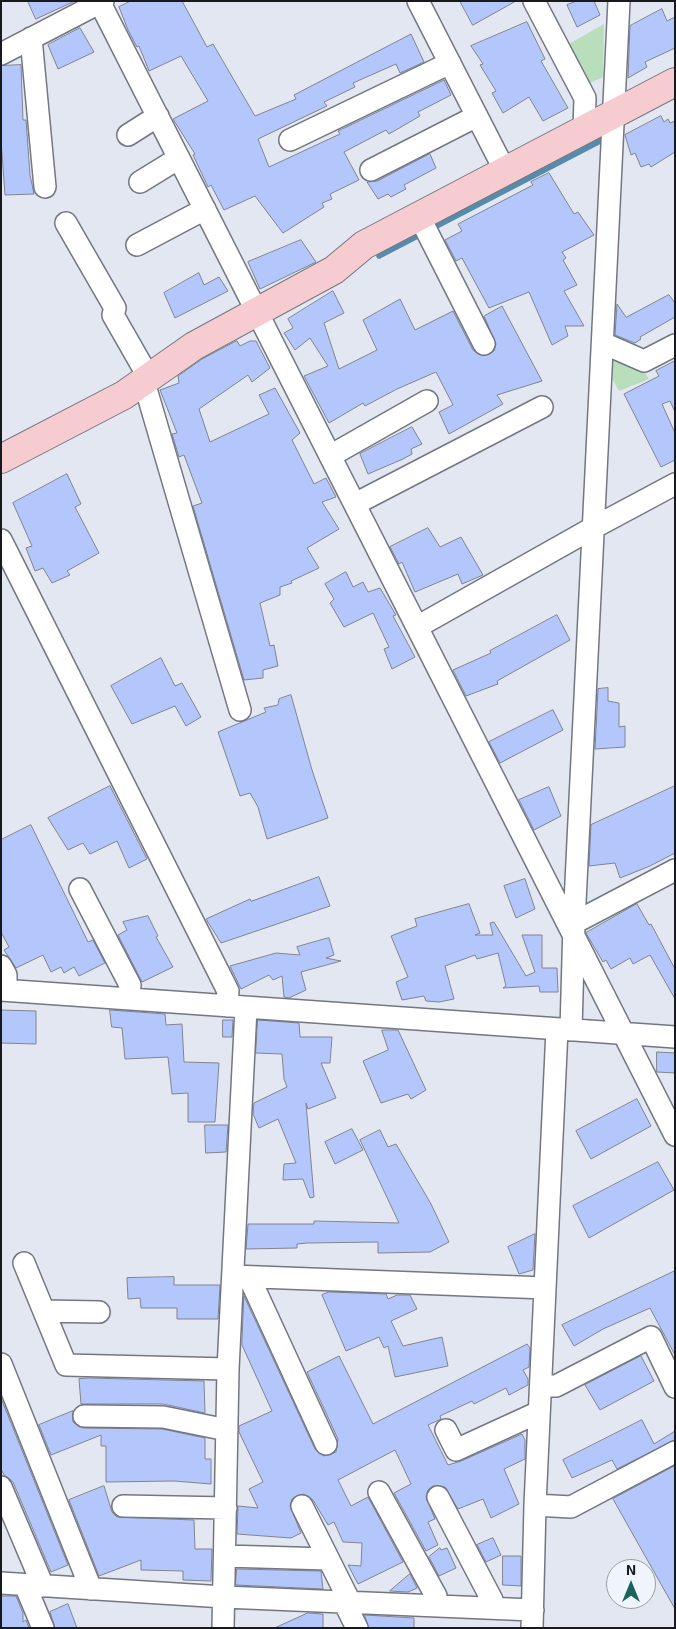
<!DOCTYPE html>
<style>
body{margin:0}
#map{position:relative;width:676px;height:1629px;overflow:hidden;background:#e2e7f2;font-family:"Exo 2",sans-serif}
canvas{display:block}
.frame{position:absolute;inset:0;border:2px solid #17191d;pointer-events:none}
.north{position:absolute;left:606px;top:1559px;width:50px;height:50px;box-sizing:border-box;background:#f0f4fd;border:1px solid #999ca3;border-radius:50%;rotate:0deg;font-size:14px;font-weight:700;line-height:20px;text-align:center;color:#17191d}
.north::after{content:'';display:block;margin:auto;width:18px;height:22px;background:#19655d;clip-path:polygon(50% 0,100% 100%,50% 72%,0 100%)}
</style>
<div id="map">
<canvas width="676" height="1629"></canvas>
<div class="frame"></div>
<div class="north">N</div>
</div>
<script>
const ctx = document.querySelector('canvas').getContext('2d');
ctx.lineJoin = 'round';
function fill(path, color) { ctx.fillStyle = color; ctx.fill(path, 'evenodd'); }
function strokePath(path, color, width, dash) { ctx.strokeStyle = color; ctx.lineWidth = width; ctx.lineCap = dash ? 'butt' : 'round'; ctx.setLineDash(dash || []); ctx.stroke(path); }
fill(new Path2D(`
 M 604,24 L 603,77 L 588,84 L 567,45 Z
 M 609,354 L 639,364 L 649,379 L 619,391 L 606,368 Z`), '#b9debb');
strokePath(new Path2D(`
 M 379,256 L 604,139 L 604,142`), '#568bac', 5.5);
const building = new Path2D(`
 M 28,1 L 75,1 L 36,19 Z
 M 131,1 L 182,1 L 207,47 L 213,44 L 255,116 L 296,99 L 294,95 L 411,34 L 424,62 L 400,73 L 396,64 L 353,83 L 355,87 L 324,102 L 327,106 L 258,139 L 269,167 L 340,134 L 338,131 L 444,80 L 451,95 L 418,112 L 420,116 L 389,134 L 386,130 L 344,152 L 359,180 L 330,194 L 332,199 L 322,203 L 324,207 L 283,233 L 255,196 L 224,210 L 211,185 L 208,187 L 193,155 L 195,154 L 173,119 L 208,101 L 181,56 L 149,71 L 139,46 L 137,47 L 128,30 L 119,7 Z
 M 460,1 L 516,1 L 473,25 Z
 M 577,1 L 594,1 L 600,15 L 577,27 L 567,5 Z
 M 662,9 L 667,21 L 675,17 L 675,48 L 645,62 L 647,67 L 628,78 L 630,26 Z
 M 527,22 L 545,59 L 541,61 L 568,108 L 543,121 L 529,97 L 503,113 L 492,93 L 496,91 L 480,65 L 483,64 L 471,46 Z
 M 80,28 L 94,52 L 58,69 L 48,45 Z
 M 21,65 L 23,120 L 26,120 L 30,175 L 34,194 L 5,195 L 1,140 L 1,66 Z
 M 661,116 L 664,122 L 668,119 L 670,123 L 675,121 L 675,152 L 651,167 L 649,164 L 641,167 L 635,153 L 631,155 L 625,135 Z
 M 430,154 L 436,168 L 404,185 L 406,189 L 391,197 L 388,194 L 378,199 L 367,182 L 377,181 Z
 M 549,173 L 574,214 L 578,212 L 594,235 L 562,252 L 566,258 L 563,260 L 577,285 L 564,291 L 584,326 L 565,326 L 568,336 L 552,345 L 529,292 L 489,308 L 462,258 L 456,261 L 445,240 L 462,231 L 458,224 L 533,185 L 531,182 Z
 M 301,240 L 316,262 L 260,289 L 248,262 Z
 M 199,273 L 204,285 L 219,277 L 228,291 L 175,318 L 164,293 Z
 M 333,291 L 344,313 L 324,323 L 339,369 L 377,350 L 363,320 L 400,299 L 415,330 L 453,311 L 473,350 L 483,356 L 494,351 L 496,344 L 484,316 L 502,306 L 542,381 L 497,395 L 503,404 L 449,434 L 439,412 L 453,405 L 436,372 L 397,389 L 365,406 L 363,403 L 329,423 L 304,376 L 328,366 L 310,338 L 295,350 L 284,333 L 293,328 L 288,319 Z
 M 669,295 L 675,303 L 675,317 L 640,337 L 641,339 L 635,343 L 615,335 L 617,304 L 626,317 Z
 M 237,341 L 240,346 L 250,341 L 256,341 L 270,368 L 252,382 L 248,375 L 199,409 L 210,442 L 269,414 L 259,395 L 275,388 L 300,433 L 292,440 L 314,484 L 326,478 L 336,497 L 322,502 L 339,529 L 307,548 L 319,568 L 291,581 L 292,583 L 280,587 L 280,595 L 260,603 L 270,646 L 274,645 L 278,666 L 263,670 L 263,678 L 244,680 L 193,506 L 202,503 L 184,455 L 179,457 L 172,434 L 177,433 L 160,390 L 179,383 L 178,376 L 202,359 Z
 M 675,361 L 675,412 L 670,401 L 662,404 L 675,433 L 675,460 L 661,467 L 624,394 L 659,376 L 656,371 Z
 M 412,427 L 422,444 L 411,449 L 412,454 L 403,459 L 368,474 L 360,454 Z
 M 67,474 L 81,504 L 75,507 L 99,553 L 67,571 L 70,575 L 52,583 L 43,568 L 35,571 L 26,548 L 32,546 L 13,503 Z
 M 428,528 L 440,547 L 461,537 L 483,575 L 462,584 L 458,574 L 415,592 L 402,562 L 399,564 L 390,547 Z
 M 346,572 L 353,587 L 363,582 L 368,592 L 380,588 L 396,615 L 393,616 L 415,657 L 392,669 L 384,649 L 389,647 L 373,613 L 344,627 L 330,603 L 334,599 L 325,584 Z
 M 557,615 L 570,640 L 497,681 L 498,684 L 466,696 L 453,670 L 491,653 L 490,651 Z
 M 161,658 L 175,686 L 182,683 L 201,717 L 186,726 L 175,706 L 132,724 L 111,686 Z
 M 608,688 L 608,701 L 619,703 L 619,727 L 625,726 L 625,747 L 595,749 L 598,689 Z
 M 291,695 L 312,770 L 328,818 L 267,839 L 258,807 L 250,793 L 240,796 L 218,732 L 266,712 L 264,708 L 278,705 L 279,699 Z
 M 553,710 L 563,730 L 500,763 L 489,742 Z
 M 110,786 L 147,859 L 129,868 L 117,841 L 90,854 L 83,843 L 68,850 L 48,818 Z
 M 675,786 L 675,853 L 650,866 L 620,878 L 615,863 L 589,866 L 591,825 Z
 M 549,787 L 561,816 L 534,830 L 519,800 Z
 M 31,825 L 88,942 L 93,940 L 105,963 L 79,976 L 74,967 L 64,973 L 61,967 L 51,972 L 43,955 L 16,968 L 4,950 L 9,947 L 1,932 L 1,840 Z
 M 319,877 L 330,906 L 221,943 L 206,919 L 250,899 L 251,901 Z
 M 525,879 L 535,909 L 516,918 L 504,886 Z
 M 469,904 L 480,933 L 475,935 L 493,935 L 490,923 L 494,922 L 526,976 L 535,972 L 522,935 L 542,935 L 542,968 L 557,968 L 558,992 L 540,992 L 539,986 L 503,988 L 506,986 L 498,953 L 477,959 L 475,955 L 445,966 L 454,999 L 439,1002 L 426,1001 L 424,996 L 402,1000 L 396,982 L 408,977 L 391,936 L 417,926 L 415,919 Z
 M 637,904 L 649,925 L 651,924 L 675,969 L 675,999 L 650,955 L 633,964 L 630,958 L 611,969 L 606,960 L 603,962 L 586,933 Z
 M 148,916 L 158,936 L 156,937 L 173,967 L 142,982 L 118,935 L 127,930 L 123,922 Z
 M 329,938 L 334,955 L 326,958 L 341,961 L 301,972 L 306,990 L 289,998 L 284,997 L 282,976 L 273,980 L 269,975 L 241,989 L 230,966 L 276,953 L 300,955 L 297,947 Z
 M 1,1010 L 36,1011 L 36,1044 L 1,1043 Z
 M 110,1010 L 165,1014 L 166,1025 L 182,1024 L 184,1062 L 219,1063 L 215,1122 L 188,1122 L 188,1093 L 172,1094 L 168,1057 L 125,1059 L 122,1028 L 112,1027 Z
 M 223,1020 L 233,1020 L 232,1037 L 223,1037 Z
 M 258,1020 L 299,1023 L 300,1037 L 332,1037 L 330,1063 L 321,1063 L 336,1098 L 308,1109 L 306,1103 L 314,1197 L 310,1198 L 303,1179 L 283,1180 L 284,1164 L 296,1163 L 278,1119 L 259,1128 L 253,1114 L 254,1103 L 287,1087 L 284,1079 L 282,1054 L 256,1053 Z
 M 382,1030 L 398,1030 L 426,1090 L 411,1099 L 408,1094 L 381,1103 L 363,1061 L 388,1050 Z
 M 657,1052 L 675,1053 L 675,1073 L 657,1072 Z
 M 637,1099 L 651,1126 L 591,1159 L 576,1131 Z
 M 205,1125 L 228,1125 L 226,1152 L 206,1153 Z
 M 352,1129 L 363,1150 L 335,1164 L 325,1142 Z
 M 380,1130 L 388,1147 L 396,1144 L 431,1204 L 449,1242 L 430,1252 L 378,1253 L 378,1242 L 307,1243 L 297,1244 L 297,1248 L 246,1249 L 248,1224 L 314,1224 L 314,1221 L 399,1223 L 360,1140 Z
 M 658,1162 L 674,1190 L 589,1238 L 573,1206 Z
 M 535,1234 L 533,1270 L 519,1274 L 508,1247 Z
 M 675,1271 L 675,1355 L 650,1308 L 603,1329 L 574,1346 L 562,1325 Z
 M 174,1277 L 174,1285 L 220,1285 L 218,1319 L 177,1319 L 177,1308 L 141,1308 L 140,1298 L 128,1299 L 127,1278 Z
 M 329,1292 L 386,1294 L 388,1299 L 397,1295 L 410,1295 L 417,1309 L 391,1321 L 403,1346 L 442,1337 L 448,1366 L 395,1377 L 388,1346 L 384,1348 L 379,1337 L 346,1351 L 322,1295 Z
 M 244,1296 L 315,1449 L 324,1456 L 336,1452 L 338,1439 L 307,1372 L 339,1356 L 373,1424 L 527,1344 L 530,1348 L 529,1367 L 523,1370 L 528,1379 L 528,1385 L 509,1395 L 506,1388 L 474,1404 L 472,1401 L 440,1416 L 441,1419 L 428,1425 L 448,1465 L 461,1461 L 522,1434 L 525,1440 L 525,1459 L 504,1469 L 519,1504 L 491,1518 L 483,1499 L 458,1509 L 445,1487 L 433,1486 L 428,1490 L 426,1497 L 435,1519 L 428,1522 L 438,1545 L 426,1551 L 394,1493 L 411,1484 L 395,1450 L 338,1480 L 351,1506 L 368,1497 L 403,1562 L 358,1584 L 348,1565 L 361,1566 L 362,1543 L 343,1542 L 334,1522 L 328,1525 L 313,1500 L 303,1494 L 292,1499 L 290,1506 L 301,1533 L 291,1538 L 237,1534 L 238,1506 L 258,1508 L 249,1489 L 263,1482 L 239,1432 L 239,1426 L 272,1411 L 242,1345 Z
 M 641,1356 L 654,1381 L 600,1410 L 585,1385 Z
 M 89,1378 L 204,1381 L 205,1413 L 163,1404 L 81,1404 L 79,1379 Z
 M 1,1398 L 68,1565 L 51,1572 L 13,1482 L 4,1475 L 1,1469 Z
 M 73,1411 L 73,1422 L 83,1428 L 162,1429 L 205,1438 L 205,1459 L 211,1459 L 211,1484 L 174,1481 L 106,1482 L 106,1446 L 101,1446 L 101,1435 L 51,1455 L 39,1425 Z
 M 642,1420 L 654,1444 L 675,1431 L 675,1440 L 617,1469 L 612,1460 L 572,1478 L 563,1460 Z
 M 675,1466 L 675,1609 L 613,1499 Z
 M 104,1486 L 112,1512 L 117,1517 L 194,1520 L 195,1549 L 212,1549 L 211,1581 L 183,1580 L 183,1571 L 141,1570 L 141,1560 L 99,1576 L 69,1500 Z
 M 493,1538 L 501,1555 L 486,1562 L 477,1545 Z
 M 440,1548 L 441,1550 L 447,1548 L 456,1568 L 439,1576 L 429,1557 Z
 M 503,1556 L 521,1556 L 521,1586 L 503,1585 Z
 M 237,1569 L 321,1571 L 323,1589 L 236,1585 Z
 M 410,1574 L 417,1588 L 408,1592 L 390,1591 Z
 M 2,1596 L 16,1596 L 23,1613 L 23,1622 L 26,1620 L 29,1628 L 1,1628 Z
 M 68,1604 L 77,1628 L 55,1628 L 50,1612 Z
 M 308,1613 L 323,1614 L 323,1628 L 275,1628 Z
 M 365,1615 L 414,1618 L 414,1628 L 369,1628 Z`);
fill(building, '#b4c7fd');
strokePath(building, '#80848e', 1);
const street = new Path2D(`
 M 99,1 L 675,1135
 M 418,1 L 505,171
 M 534,1 L 585,98 L 584,129
 M 31,38 L 45,187
 M 1,54 L 103,1
 M 128,135 L 158,116
 M 290,140 L 450,63
 M 371,170 L 477,116
 M 140,182 L 179,158
 M 419,216 L 484,344
 M 66,223 L 115,308 L 113,315 L 149,378
 M 137,245 L 205,209
 M 603,343 L 644,361 L 675,345
 M 144,382 L 240,710
 M 330,456 L 427,401
 M 355,504 L 542,407
 M 1,540 L 228,991 L 227,1006
 M 417,627 L 591,529 L 675,484
 M 80,889 L 130,985 L 129,999
 M 574,923 L 675,870
 M 1,966 L 6,975 L 6,990
 M 1,990 L 675,1037
 M 571,1030 L 574,923 L 619,1
 M 24,1263 L 66,1365 L 228,1369
 M 233,1276 L 545,1288
 M 249,1277 L 326,1444
 M 44,1311 L 99,1312
 M 1,1364 L 91,1589
 M 541,1386 L 556,1386 L 651,1337 L 675,1387
 M 84,1416 L 163,1417 L 227,1430
 M 446,1430 L 456,1450 L 539,1412
 M 1,1487 L 43,1586
 M 379,1492 L 436,1596 L 436,1606
 M 438,1497 L 492,1600 L 492,1608
 M 535,1505 L 571,1507 L 675,1452
 M 123,1506 L 226,1508
 M 302,1506 L 350,1602
 M 225,1556 L 328,1559
 M 1,1583 L 224,1597 L 533,1610
 M 25,1585 L 43,1628
 M 344,1602 L 357,1628
 M 223,1628 L 228,1369 L 246,1008
 M 532,1628 L 535,1505 L 557,1029`);
const secondary = new Path2D(`
 M 1,459 L 124,395 L 194,346 L 334,270 L 364,245 L 675,82`);
strokePath(street, '#737781', 24);
strokePath(secondary, '#737781', 30);
strokePath(street, '#fff', 21);
strokePath(secondary, '#f7ccd1', 28);
</script>
